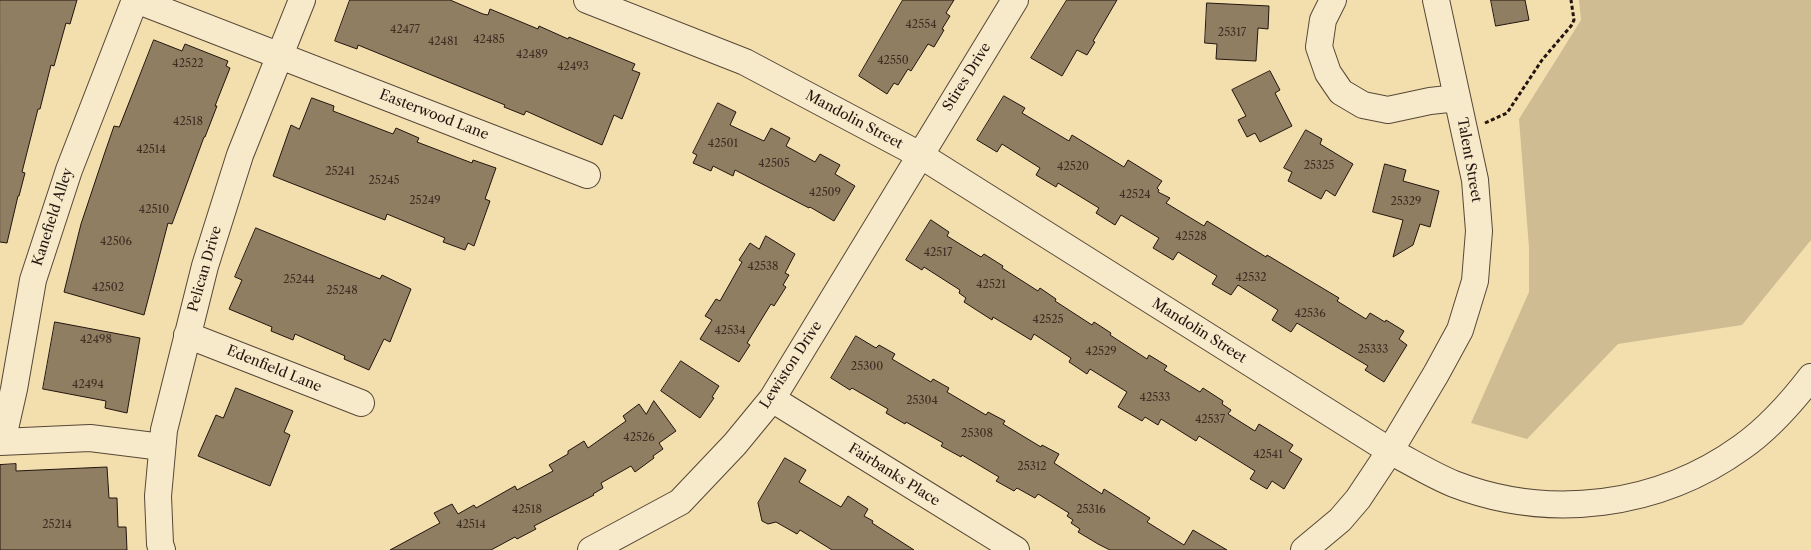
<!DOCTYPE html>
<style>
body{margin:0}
canvas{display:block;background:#f3dead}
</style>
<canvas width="1811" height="550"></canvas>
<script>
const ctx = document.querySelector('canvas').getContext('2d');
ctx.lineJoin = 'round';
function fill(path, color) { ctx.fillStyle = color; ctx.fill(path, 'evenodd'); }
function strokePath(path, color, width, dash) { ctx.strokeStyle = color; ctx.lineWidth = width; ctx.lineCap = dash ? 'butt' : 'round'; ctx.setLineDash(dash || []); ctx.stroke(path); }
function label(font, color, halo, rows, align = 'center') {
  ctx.font = font + ' "Libre Caslon Text",serif'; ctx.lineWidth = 4; ctx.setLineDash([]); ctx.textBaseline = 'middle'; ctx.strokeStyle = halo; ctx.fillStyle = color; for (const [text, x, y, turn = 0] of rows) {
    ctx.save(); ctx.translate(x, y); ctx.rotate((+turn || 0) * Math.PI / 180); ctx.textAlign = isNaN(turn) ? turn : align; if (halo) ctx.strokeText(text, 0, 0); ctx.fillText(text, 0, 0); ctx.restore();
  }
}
fill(new Path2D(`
 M 1579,0 L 1811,0 L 1811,240 L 1742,325 L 1618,344 L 1527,439 L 1471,423 L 1529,292 L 1529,248 L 1519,119 L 1581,20 Z`), '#d0bc92');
const building = new Path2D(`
 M 0,0 L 77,0 L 70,24 L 66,23 L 54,66 L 51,65 L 40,109 L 38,109 L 22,172 L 25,173 L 19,196 L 18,196 L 7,243 L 0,242 Z
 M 350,0 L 450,0 L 483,14 L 488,15 L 490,9 L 538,29 L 539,26 L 568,39 L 569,37 L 635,64 L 632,70 L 640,73 L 622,119 L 614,115 L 602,145 L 526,111 L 524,115 L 504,107 L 505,105 L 358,45 L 357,49 L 335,41 Z
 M 903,0 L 954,0 L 946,13 L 950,16 L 942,29 L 944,30 L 934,47 L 928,44 L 911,71 L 908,69 L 898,85 L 894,83 L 887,94 L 859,76 Z
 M 1067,0 L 1117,0 L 1093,41 L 1095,42 L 1087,55 L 1077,50 L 1062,76 L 1031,58 Z
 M 1491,0 L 1525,0 L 1529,20 L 1496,26 Z
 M 1207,3 L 1269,6 L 1268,29 L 1258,28 L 1256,61 L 1216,59 L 1217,44 L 1205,43 Z
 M 154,40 L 182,51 L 185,44 L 228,61 L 226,66 L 230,68 L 215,106 L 217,106 L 205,137 L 204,137 L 172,224 L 168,223 L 144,315 L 64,292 L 81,224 L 104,155 L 114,126 L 119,127 Z
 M 1270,71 L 1280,90 L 1275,93 L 1292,126 L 1260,142 L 1255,133 L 1247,137 L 1238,120 L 1246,116 L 1232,90 Z
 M 1004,96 L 1025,108 L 1022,113 L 1069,141 L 1072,135 L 1124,167 L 1128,160 L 1162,181 L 1157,188 L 1159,190 L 1158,192 L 1170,198 L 1166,203 L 1204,226 L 1207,221 L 1266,257 L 1267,255 L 1339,298 L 1337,301 L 1366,319 L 1370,313 L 1385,322 L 1386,320 L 1404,331 L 1399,339 L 1407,345 L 1384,382 L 1365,370 L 1368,366 L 1297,323 L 1291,332 L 1272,320 L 1278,310 L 1238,285 L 1231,295 L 1212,284 L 1217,276 L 1178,252 L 1173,260 L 1153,248 L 1159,238 L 1121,215 L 1115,225 L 1096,213 L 1099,208 L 1058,183 L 1056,187 L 1036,175 L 1040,168 L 1002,144 L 997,152 L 977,140 Z
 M 312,98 L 334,106 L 333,111 L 393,134 L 396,128 L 419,138 L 417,142 L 472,163 L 473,160 L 496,168 L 485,199 L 490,201 L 474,246 L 468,243 L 465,250 L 443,242 L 445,238 L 387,214 L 385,220 L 273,176 L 291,125 L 299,129 Z
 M 718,103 L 736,112 L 730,125 L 764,141 L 771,128 L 790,138 L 786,146 L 815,162 L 820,154 L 840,165 L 835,174 L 855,186 L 834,221 L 810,207 L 809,208 L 735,170 L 733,176 L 713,166 L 711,171 L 693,163 L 697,155 L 693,153 Z
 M 1306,130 L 1322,139 L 1320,144 L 1353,164 L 1335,196 L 1326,190 L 1321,199 L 1288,181 L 1292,172 L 1284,168 Z
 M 1385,164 L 1406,170 L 1403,181 L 1439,191 L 1430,227 L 1420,224 L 1413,245 L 1393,257 L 1403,220 L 1373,212 Z
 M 931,220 L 949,232 L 947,236 L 981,257 L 984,254 L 1003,266 L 1002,268 L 1038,291 L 1040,288 L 1056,299 L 1055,301 L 1092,325 L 1094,322 L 1111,333 L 1110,335 L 1147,359 L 1149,355 L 1167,366 L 1164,370 L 1200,392 L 1203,388 L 1223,401 L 1222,404 L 1231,410 L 1228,414 L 1255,431 L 1259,424 L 1293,445 L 1289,451 L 1302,459 L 1284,489 L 1272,481 L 1267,489 L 1250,479 L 1255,471 L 1199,436 L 1196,441 L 1161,419 L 1158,425 L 1145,417 L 1142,421 L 1118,407 L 1127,392 L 1090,369 L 1087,374 L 1069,362 L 1071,358 L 1034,334 L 1031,340 L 993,317 L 992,320 L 964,302 L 966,298 L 959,293 L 960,290 L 924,267 L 922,270 L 906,260 Z
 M 256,228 L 380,279 L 382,275 L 411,289 L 390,342 L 384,339 L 369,370 L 344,359 L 345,356 L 295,334 L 293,340 L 271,331 L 272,327 L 229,309 L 242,280 L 235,277 Z
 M 766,236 L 795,254 L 785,273 L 789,275 L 783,285 L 786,287 L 774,306 L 771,304 L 747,343 L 750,345 L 739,362 L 700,339 L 712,320 L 705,316 L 716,299 L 720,301 L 742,262 L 739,260 L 750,243 L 759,249 Z
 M 55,322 L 140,338 L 127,413 L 105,408 L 106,401 L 43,389 Z
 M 856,336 L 876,348 L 879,345 L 895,354 L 892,359 L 931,382 L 933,379 L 949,388 L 947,392 L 986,415 L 988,412 L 1005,421 L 1003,424 L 1041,447 L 1042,445 L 1059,454 L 1054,463 L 1102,494 L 1104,489 L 1150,518 L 1147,522 L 1184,545 L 1193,530 L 1227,550 L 1110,550 L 1098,544 L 1078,532 L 1080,529 L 1071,523 L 1073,520 L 1067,516 L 1069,513 L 1038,494 L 1035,498 L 1017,488 L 1014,491 L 996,481 L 999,477 L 962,455 L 961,457 L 941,446 L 943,443 L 906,422 L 905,424 L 886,413 L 888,409 L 852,388 L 850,390 L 831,378 Z
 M 681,361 L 719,386 L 712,397 L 714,398 L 700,418 L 661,391 Z
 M 236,388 L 293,411 L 284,432 L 290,435 L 270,486 L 198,456 L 216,415 L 223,418 Z
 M 654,401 L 676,431 L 659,443 L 663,449 L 653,456 L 654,458 L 635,472 L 631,466 L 601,483 L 603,488 L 593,494 L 594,495 L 534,526 L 536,529 L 517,539 L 515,537 L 491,550 L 390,550 L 440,523 L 434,513 L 452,504 L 458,514 L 474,505 L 476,508 L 515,486 L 517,490 L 553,471 L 549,465 L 568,454 L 568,451 L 584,441 L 588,448 L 626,421 L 623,416 L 639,404 L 646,414 Z
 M 785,458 L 806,470 L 799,482 L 841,507 L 848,496 L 868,509 L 864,516 L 873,521 L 872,523 L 914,550 L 832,550 L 800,530 L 797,534 L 776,522 L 768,524 L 762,521 L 758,503 Z
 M 16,464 L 16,471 L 107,467 L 109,498 L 117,498 L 118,527 L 126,527 L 127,550 L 0,550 L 0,465 Z`);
fill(building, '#8f7e61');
strokePath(building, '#23150f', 1);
const minor = new Path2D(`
 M 136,0 L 587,175
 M 587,0 L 745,62 L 920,155 L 1390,451 C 1411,462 1432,475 1454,484 C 1550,521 1659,507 1742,447 C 1769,428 1791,403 1811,377
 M 1333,0 L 1323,20 L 1319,47 L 1328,73 L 1341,92 L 1363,105 L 1388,110 L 1430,101 L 1457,98
 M 187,335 L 361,403
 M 772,399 L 1016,550
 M 0,442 L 90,438 L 162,447
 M 2,442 L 14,389 L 33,280 L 69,170 L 135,0
 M 162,550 L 160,544 L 158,496 L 164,430 L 205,266 L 240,155 L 302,0
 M 591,550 L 680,502 L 735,444 L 772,399 L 1015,0
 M 1304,550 L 1340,520 L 1358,499 L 1390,451 L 1436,374 L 1460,330 L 1475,281 L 1479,231 L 1475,180 L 1436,0`);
strokePath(minor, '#574736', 28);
strokePath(new Path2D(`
 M 1485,123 L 1507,113 L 1542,60 L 1571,26 L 1574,20 L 1571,0`), '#23150f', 3, [4, 2.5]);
strokePath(minor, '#f7eaca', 26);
label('11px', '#3e2f24', null, [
 ["42554",921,25],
 ["42477",405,30],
 ["25317",1232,33],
 ["42485",489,40],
 ["42481",443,42],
 ["42489",532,55],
 ["42550",893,61],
 ["42522",188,64],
 ["42493",573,67],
 ["42518",188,122],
 ["42501",723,144],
 ["42514",151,150],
 ["42505",774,164],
 ["25325",1319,166],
 ["42520",1073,167],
 ["25241",340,172],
 ["25245",384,181],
 ["42509",825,193],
 ["42524",1135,195],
 ["25249",425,201],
 ["25329",1406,202],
 ["42510",154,210],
 ["42528",1191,237],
 ["42506",116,242],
 ["42517",938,253],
 ["42538",763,267],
 ["42532",1251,278],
 ["25244",299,280],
 ["42521",991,285],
 ["42502",108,288],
 ["25248",342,291],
 ["42536",1310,314],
 ["42525",1048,320],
 ["42534",730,331],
 ["42498",96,340],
 ["25333",1373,350],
 ["42529",1101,352],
 ["25300",867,367],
 ["42494",88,385],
 ["42533",1155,398],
 ["25304",922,401],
 ["42537",1210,420],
 ["25308",977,434],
 ["42526",639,438],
 ["42541",1268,455],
 ["25312",1032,467],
 ["42518",527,510],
 ["25316",1091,510],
 ["25214",57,525],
 ["42514",471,525]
]);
label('14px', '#23150f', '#f7eaca', [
 ["Stires Drive",967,77,-58],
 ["Easterwood Lane",434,115,21],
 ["Mandolin Street",854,120,28],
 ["Talent Street",1469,160,80],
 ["Kanefield Alley",53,217,-72],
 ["Pelican Drive",205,269,-74],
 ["Mandolin Street",1199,331,32],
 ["Lewiston Drive",791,365,-57],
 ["Edenfield Lane",274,369,22],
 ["Fairbanks Place",894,475,32]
]);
</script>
